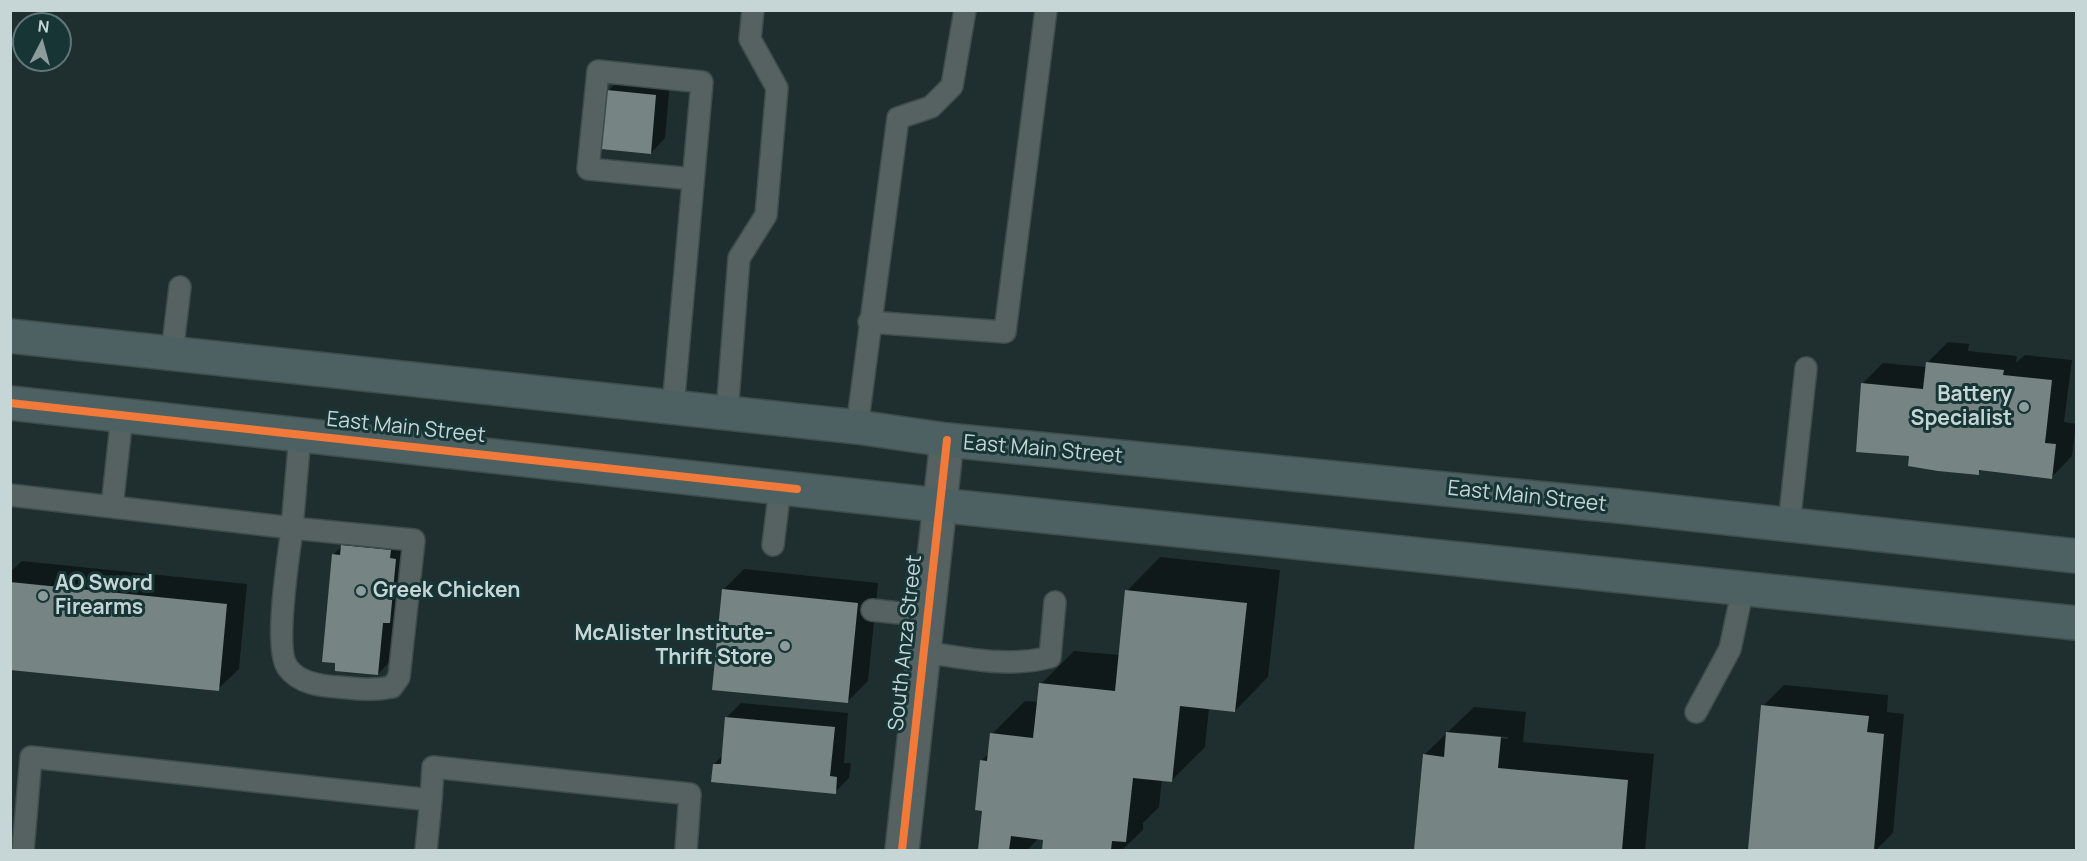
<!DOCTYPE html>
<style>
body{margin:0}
#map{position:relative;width:2087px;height:861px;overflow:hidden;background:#1f2f2f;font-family:Manrope,sans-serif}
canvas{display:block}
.frame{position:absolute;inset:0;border:12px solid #c6d6d6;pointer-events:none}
.north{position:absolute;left:12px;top:12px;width:60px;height:60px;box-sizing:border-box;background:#183536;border:2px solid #5e7576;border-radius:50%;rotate:6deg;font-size:16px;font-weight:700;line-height:24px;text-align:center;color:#c6d6d6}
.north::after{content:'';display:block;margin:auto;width:21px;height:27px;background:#8c9c9c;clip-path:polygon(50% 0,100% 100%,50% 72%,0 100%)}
</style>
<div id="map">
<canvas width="2087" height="861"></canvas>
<div class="frame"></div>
<div class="north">N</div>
</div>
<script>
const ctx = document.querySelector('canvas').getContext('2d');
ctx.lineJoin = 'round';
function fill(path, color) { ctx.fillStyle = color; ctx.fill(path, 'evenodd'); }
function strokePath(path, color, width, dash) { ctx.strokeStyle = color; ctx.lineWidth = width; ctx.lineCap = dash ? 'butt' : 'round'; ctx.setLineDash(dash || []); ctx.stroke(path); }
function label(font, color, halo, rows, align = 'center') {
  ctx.font = font + ' Manrope,sans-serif'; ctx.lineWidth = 6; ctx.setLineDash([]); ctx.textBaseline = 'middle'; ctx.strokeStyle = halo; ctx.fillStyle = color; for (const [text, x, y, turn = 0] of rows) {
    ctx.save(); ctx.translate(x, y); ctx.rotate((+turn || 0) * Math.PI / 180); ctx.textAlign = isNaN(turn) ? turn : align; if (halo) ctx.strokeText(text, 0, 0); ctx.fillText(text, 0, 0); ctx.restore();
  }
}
fill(new Path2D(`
 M 622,77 L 670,82 L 665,138 L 651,153 L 608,91 Z
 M 1948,342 L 1969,344 L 1968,351 L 2017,356 L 2016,363 L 2025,355 L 2072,360 L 2064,422 L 2076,424 L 2072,456 L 2052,477 L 1982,469 L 1978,473 L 1911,455 L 1862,384 L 1883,363 L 1927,367 L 1927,363 Z
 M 363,525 L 411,529 L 398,653 L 378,674 L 333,555 Z
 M 1160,557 L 1280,570 L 1268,677 L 1235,711 L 1209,708 L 1205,747 L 1172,780 L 1162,779 L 1159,807 L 1143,823 L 1143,830 L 1122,850 L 1044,850 L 1045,838 L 1039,838 L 1027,850 L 980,850 L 984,810 L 981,761 L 990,752 L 992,734 L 1025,701 L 1039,702 L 1041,684 L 1074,651 L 1120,655 L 1127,591 Z
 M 22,561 L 247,584 L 239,669 L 218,689 L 10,668 L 10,572 Z
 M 744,569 L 878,583 L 868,681 L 847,702 L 723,590 Z
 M 1784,685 L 1888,695 L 1887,712 L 1904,714 L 1893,833 L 1876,850 L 1749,850 L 1763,706 Z
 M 741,703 L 848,713 L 844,763 L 851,763 L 849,778 L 835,792 L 714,764 L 723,755 L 727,717 Z
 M 1474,707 L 1526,712 L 1523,742 L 1654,754 L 1645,850 L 1415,850 L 1424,755 ZM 1466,733 L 1508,737 L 1508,739 L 1463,735 Z`), '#0007');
fill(new Path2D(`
 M 607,90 L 656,95 L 651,154 L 601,149 Z
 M 1926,362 L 2004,370 L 2003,375 L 2052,380 L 2045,443 L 2056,444 L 2052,479 L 1979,470 L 1979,475 L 1938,471 L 1908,466 L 1909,456 L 1856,452 L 1861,383 L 1923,389 Z
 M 341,545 L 391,550 L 390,558 L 396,559 L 390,623 L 383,623 L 378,675 L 335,671 L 335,663 L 322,662 L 332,554 L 340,555 Z
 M 10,582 L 227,604 L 219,691 L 10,670 Z
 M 722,589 L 858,603 L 848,703 L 712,690 Z
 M 1125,590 L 1247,603 L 1235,712 L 1180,706 L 1172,782 L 1133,778 L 1126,842 L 1112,841 L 1111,850 L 1042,850 L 1043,840 L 1011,836 L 1009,850 L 978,850 L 982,811 L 975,810 L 980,760 L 987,761 L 990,733 L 1033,738 L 1039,683 L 1115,691 Z
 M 1761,705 L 1869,716 L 1867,732 L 1884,734 L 1874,850 L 1748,850 Z
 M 725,717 L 835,727 L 830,776 L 837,777 L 836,794 L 711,782 L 713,764 L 721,764 Z
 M 1446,732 L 1501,737 L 1498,768 L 1628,780 L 1622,850 L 1414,850 L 1423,754 L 1444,757 Z`), '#768484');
const service = new Path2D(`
 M 869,322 L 1005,332 L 1046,10
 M 172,353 L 180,287
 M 673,407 L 702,82 L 598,71 L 588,169 L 693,179
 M 727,413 L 739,258 L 766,215 L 777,88 L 750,39 L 753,10
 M 857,427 L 898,118 L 931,107 L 952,86 L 965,10
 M 10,495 L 292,528 L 300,435
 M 112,507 L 122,416
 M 1789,524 L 1806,368
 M 292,528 L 414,540 L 399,677 L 392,687 C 373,691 357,689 338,687 C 320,686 299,683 288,668 C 273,649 289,555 292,528 Z
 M 773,545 L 780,488
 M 872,610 L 927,616
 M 923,652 C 965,658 1008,668 1050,657 L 1055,602
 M 1696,712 L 1730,649 L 1743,588
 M 23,850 L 31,757 L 431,800 L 433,767 L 690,794 L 686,850
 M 426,850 L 431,800`);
const minor = new Path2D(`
 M 902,850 L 947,440`);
const primary = new Path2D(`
 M 10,336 L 857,427 L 947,440 L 1618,506 L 2076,556
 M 10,403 L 938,505 L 2076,623`);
strokePath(service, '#3e4c4c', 24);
strokePath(minor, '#3e4c4c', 36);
strokePath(primary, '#3e4c4c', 36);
strokePath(service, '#566262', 21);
strokePath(minor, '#566262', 33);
strokePath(primary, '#4d6163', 33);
strokePath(new Path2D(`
 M 10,403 L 797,489
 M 902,850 L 947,440`), '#f17a3a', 8);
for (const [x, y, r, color] of [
 [2024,407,6,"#8c9c9c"],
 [361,591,6,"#8c9c9c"],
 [43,596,6,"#8c9c9c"],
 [785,646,6,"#8c9c9c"]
]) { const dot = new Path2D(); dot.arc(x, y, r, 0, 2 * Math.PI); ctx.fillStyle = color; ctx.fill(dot); strokePath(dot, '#183536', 2); }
label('bold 21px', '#c6d6d6', '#183536', [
 ["Battery",2012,395],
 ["Specialist",2012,419],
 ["AO Sword",55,584,"left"],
 ["Firearms",55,608,"left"],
 ["Greek Chicken",373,591,"left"],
 ["McAlister Institute-",773,634],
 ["Thrift Store",773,658]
], 'right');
label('21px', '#c6d6d6', '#183536', [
 ["East Main Street",406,428,6],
 ["East Main Street",1043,450,5],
 ["East Main Street",1527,497,6],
 ["South Anza Street",906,643,-84]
]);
</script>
